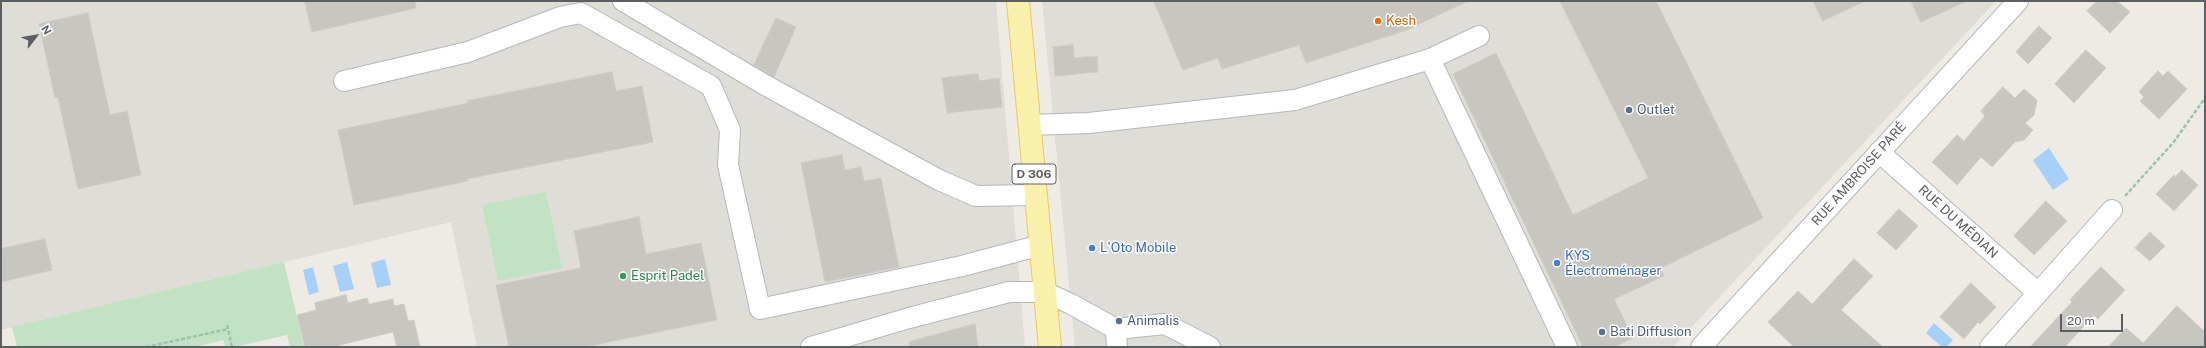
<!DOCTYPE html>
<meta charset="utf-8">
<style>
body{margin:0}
#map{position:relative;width:2206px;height:348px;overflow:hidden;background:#edebe3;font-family:"Public Sans",sans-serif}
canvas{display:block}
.frame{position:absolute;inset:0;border:2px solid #5b5e63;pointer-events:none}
.north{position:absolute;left:16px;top:16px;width:40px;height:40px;-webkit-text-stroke:3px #fff;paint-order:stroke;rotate:59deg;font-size:11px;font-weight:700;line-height:16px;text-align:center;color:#5b5e63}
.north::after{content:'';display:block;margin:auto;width:14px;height:18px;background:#5b5e63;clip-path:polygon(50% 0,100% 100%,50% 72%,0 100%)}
.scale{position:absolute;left:2060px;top:314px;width:63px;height:18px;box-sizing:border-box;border:2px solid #5b5e63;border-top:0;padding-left:5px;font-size:12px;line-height:14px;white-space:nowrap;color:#5b5e63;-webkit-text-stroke:3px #fff;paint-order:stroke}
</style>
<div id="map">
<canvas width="2206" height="348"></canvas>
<div class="frame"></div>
<div class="north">N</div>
<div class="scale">20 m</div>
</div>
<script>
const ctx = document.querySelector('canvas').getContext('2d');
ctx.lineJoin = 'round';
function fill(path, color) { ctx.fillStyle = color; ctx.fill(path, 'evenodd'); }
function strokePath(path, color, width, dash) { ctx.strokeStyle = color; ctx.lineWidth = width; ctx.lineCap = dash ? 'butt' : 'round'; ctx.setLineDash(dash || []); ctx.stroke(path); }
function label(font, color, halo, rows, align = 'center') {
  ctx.font = font + ' "Public Sans",sans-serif'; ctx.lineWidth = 3; ctx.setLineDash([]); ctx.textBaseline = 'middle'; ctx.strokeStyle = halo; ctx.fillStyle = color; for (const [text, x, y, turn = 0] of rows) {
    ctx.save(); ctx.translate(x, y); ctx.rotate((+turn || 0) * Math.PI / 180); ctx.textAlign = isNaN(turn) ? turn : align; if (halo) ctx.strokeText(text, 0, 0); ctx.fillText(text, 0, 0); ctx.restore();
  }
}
fill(new Path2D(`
 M 1,1 L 996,1 L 1025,347 L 477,347 L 451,222 L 1,330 Z
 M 1042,1 L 1996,1 L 1673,347 L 1075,347 Z`), '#deddd7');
fill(new Path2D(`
 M 546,192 L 562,268 L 498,281 L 482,205 Z
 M 284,262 L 304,347 L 290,347 L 287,335 L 234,347 L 225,347 L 223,340 L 195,347 L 17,347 L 12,327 Z`), '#c1e3c3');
fill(new Path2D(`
 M 2049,148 L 2069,179 L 2053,190 L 2033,160 Z
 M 385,259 L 391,285 L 377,288 L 371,263 Z
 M 347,262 L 354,289 L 340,292 L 333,266 Z
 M 313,267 L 319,292 L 309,295 L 303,270 Z
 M 1934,323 L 1953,340 L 1946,347 L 1942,347 L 1926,333 Z`), '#a6d0f9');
const building = new Path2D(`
 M 305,1 L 415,1 L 416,8 L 312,32 Z
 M 1154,1 L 1468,1 L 1407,30 L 1306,63 L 1299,45 L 1222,69 L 1218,58 L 1183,70 Z
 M 1560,1 L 1656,1 L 1763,218 L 1661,268 L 1664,276 L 1614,299 L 1633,338 L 1614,347 L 1583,347 L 1453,74 L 1496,53 L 1573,215 L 1648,178 Z
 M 1813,1 L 1865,1 L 1823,21 Z
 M 1911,1 L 1967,1 L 1921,22 Z
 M 2097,1 L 2117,1 L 2130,12 L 2110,33 L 2087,11 Z
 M 88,13 L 110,115 L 127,111 L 141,175 L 78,189 L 58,97 L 55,98 L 39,24 Z
 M 776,18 L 796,27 L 774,77 L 754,65 Z
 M 2039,26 L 2052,38 L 2028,64 L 2016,52 Z
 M 1073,45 L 1074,58 L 1097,56 L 1098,72 L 1055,76 L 1053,47 Z
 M 2086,50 L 2106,68 L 2074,103 L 2055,84 Z
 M 2158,71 L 2163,76 L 2168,71 L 2187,89 L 2159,119 L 2140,101 L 2144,97 L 2139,92 Z
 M 612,72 L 616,91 L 642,86 L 653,142 L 467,179 L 468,181 L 354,205 L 338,130 L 468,103 L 467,101 Z
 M 978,74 L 979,81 L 999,78 L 1002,107 L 947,113 L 942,78 Z
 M 2003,87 L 2015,98 L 2024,89 L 2037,100 L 2034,115 L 2025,123 L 2033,130 L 2024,140 L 2015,142 L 1992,167 L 1981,157 L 1957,185 L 1932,162 L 1957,135 L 1964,141 L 1985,116 L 1981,111 Z
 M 842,155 L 845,170 L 861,167 L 864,181 L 881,178 L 899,267 L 825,282 L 801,163 Z
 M 2182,170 L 2198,185 L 2174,211 L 2156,194 L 2174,175 L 2175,177 Z
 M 2046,201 L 2067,221 L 2034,255 L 2014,236 Z
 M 1899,209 L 1918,226 L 1896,250 L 1877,233 Z
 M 639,217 L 646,254 L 701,243 L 717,320 L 584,347 L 509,347 L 496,285 L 581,268 L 574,231 Z
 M 2150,232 L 2165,246 L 2150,261 L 2135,248 Z
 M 45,239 L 52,270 L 1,282 L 1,249 Z
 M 1854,259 L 1873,276 L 1841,310 L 1883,347 L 1794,347 L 1768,322 L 1798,291 L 1812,304 Z
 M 2101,267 L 2125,290 L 2098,319 L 2094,315 L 2065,347 L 2030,347 L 2072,302 L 2070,300 Z
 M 1971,283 L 1996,307 L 1980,324 L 1978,322 L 1964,339 L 1940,317 Z
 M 346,295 L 348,303 L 367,298 L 369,304 L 393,299 L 394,306 L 404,304 L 408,321 L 414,320 L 420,347 L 397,347 L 393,332 L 332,347 L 305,347 L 297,315 L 316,310 L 315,303 Z
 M 2177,306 L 2205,332 L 2205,347 L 2108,347 L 2126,328 L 2143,343 Z
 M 975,324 L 978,347 L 910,347 L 909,342 Z`);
fill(building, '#c8c6c0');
strokePath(building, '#d1cdc2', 1);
const minor = new Path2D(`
 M 623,1 L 765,85 L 939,180 L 976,196 L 1036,195
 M 1430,59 L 1567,347
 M 344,81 L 468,52 L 560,17 L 581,13 L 711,86 L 730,130 L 728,165 L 760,309 L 962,266 L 1041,245
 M 1029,125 L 1089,123 L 1295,100 L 1430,59 L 1479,36
 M 1879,152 L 2038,293
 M 1116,329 L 1165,324 L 1210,347
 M 811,347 L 909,318 L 1009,292 L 1045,292 L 1071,304 L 1116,329 L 1117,347
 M 1701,347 L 2018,1
 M 1990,347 L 2112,210`);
const major = new Path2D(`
 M 1018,1 L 1050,347`);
strokePath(minor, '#b5b8bc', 22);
strokePath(major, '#e8c961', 24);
strokePath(new Path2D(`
 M 2125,196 L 2173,143 L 2205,98
 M 227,325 L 232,347
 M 146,347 L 228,329`), '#9bc3a9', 2.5, [4, 2]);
strokePath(minor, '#fff', 20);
strokePath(major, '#f9f1ab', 22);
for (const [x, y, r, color] of [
 [1378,21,4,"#e8710a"],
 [1629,110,4,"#5c6f8a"],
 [1092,248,4,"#3f7fe0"],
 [1557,263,4,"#3f7fe0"],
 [623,276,4,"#2e9e5b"],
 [1119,321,4,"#5c6f8a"],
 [1602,332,4,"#5c6f8a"]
]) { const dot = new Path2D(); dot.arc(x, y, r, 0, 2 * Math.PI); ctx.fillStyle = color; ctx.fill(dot); strokePath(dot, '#fff', 1.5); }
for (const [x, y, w] of [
 [1034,174,44]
]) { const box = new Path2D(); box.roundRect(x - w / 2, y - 10, w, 20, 3); ctx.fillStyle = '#fff'; ctx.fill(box); strokePath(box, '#5b5e63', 1); }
label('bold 12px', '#5b5e63', null, [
 ["D 306",1034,174]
]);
label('13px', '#c56008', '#fff', [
 ["Kesh",1386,21]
], 'left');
label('13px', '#4e5e75', '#fff', [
 ["Outlet",1637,110],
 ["Animalis",1127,321],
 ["Bati Diffusion",1610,332]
], 'left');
label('13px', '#5b5e63', '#fff', [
 ["RUE AMBROISE PARÉ",1859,174,-48],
 ["RUE DU MÉDIAN",1958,222,42]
]);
label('13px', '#366cbe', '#fff', [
 ["L'Oto Mobile",1100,248],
 ["KYS",1565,256],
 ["Électroménager",1565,271]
], 'left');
label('13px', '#27864d', '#fff', [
 ["Esprit Padel",631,276]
], 'left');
</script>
